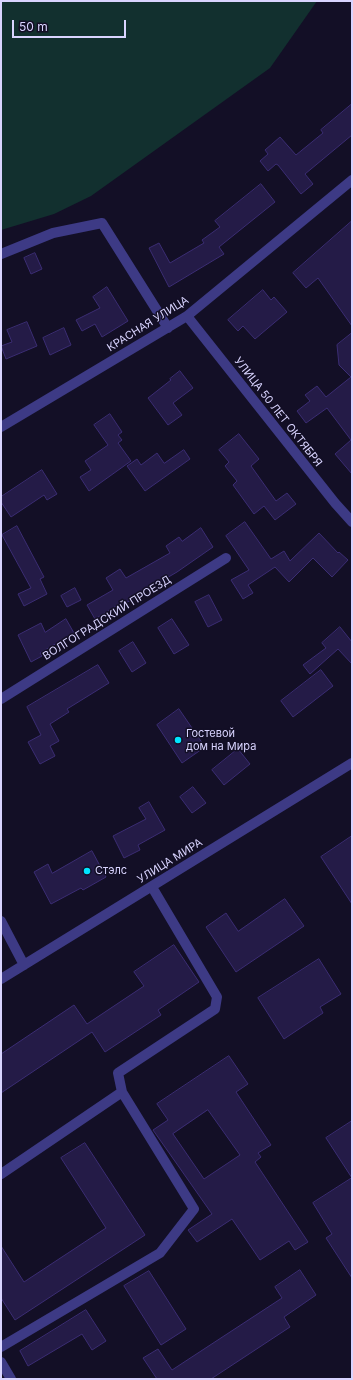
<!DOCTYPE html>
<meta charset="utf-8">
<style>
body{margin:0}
#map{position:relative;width:353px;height:1380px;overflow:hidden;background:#130f26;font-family:Inter,sans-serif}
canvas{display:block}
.frame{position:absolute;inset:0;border:2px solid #d9d4ff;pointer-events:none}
.scale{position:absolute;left:12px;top:20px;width:114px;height:18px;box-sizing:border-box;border:2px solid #d9d4ff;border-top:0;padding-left:5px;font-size:12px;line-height:14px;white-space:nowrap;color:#d9d4ff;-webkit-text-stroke:3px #130f26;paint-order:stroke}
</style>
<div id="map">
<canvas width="353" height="1380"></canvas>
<div class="frame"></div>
<div class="scale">50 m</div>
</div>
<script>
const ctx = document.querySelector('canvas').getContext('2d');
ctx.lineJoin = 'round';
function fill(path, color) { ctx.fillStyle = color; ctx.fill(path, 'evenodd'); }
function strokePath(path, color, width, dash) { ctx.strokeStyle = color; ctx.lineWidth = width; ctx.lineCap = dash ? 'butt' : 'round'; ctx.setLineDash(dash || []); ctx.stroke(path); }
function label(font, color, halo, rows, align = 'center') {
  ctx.font = font + ' Inter,sans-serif'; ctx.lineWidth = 3; ctx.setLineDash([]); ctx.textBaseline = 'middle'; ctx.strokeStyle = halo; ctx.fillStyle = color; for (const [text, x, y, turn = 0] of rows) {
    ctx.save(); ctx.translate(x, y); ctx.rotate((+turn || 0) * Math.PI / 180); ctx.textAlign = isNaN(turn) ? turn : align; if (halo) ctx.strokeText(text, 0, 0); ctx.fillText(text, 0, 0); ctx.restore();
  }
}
fill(new Path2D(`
 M 1,1 L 317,1 L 270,68 L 91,196 L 54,214 L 1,230 Z`), '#12302f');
const building = new Path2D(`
 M 352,104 L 352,135 L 305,174 L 313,184 L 301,194 L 278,165 L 276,164 L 268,171 L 260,161 L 268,154 L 265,150 L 280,137 L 296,155 L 323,133 L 321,130 Z
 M 261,184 L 275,202 L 219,247 L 224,254 L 169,287 L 149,248 L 159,243 L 170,263 L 204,243 L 202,240 L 220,227 L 215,221 Z
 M 352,221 L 352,326 L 318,278 L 306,288 L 293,273 Z
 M 35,253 L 42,269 L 31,274 L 24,258 Z
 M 107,287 L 128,321 L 102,337 L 95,324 L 82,331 L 76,320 L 100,308 L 93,297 Z
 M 263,290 L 271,300 L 274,297 L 287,312 L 255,339 L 243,326 L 238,331 L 228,320 Z
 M 27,322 L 37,346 L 6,359 L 1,346 L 12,342 L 7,330 Z
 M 64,328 L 71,345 L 50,355 L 43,338 Z
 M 352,333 L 352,474 L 335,454 L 351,440 L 327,408 L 306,423 L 297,411 L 310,401 L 305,395 L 317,386 L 326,397 L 351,377 L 339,365 L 337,345 Z
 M 180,371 L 193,388 L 173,403 L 182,415 L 168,425 L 148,398 L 171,380 L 170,379 Z
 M 110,414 L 122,432 L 118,435 L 122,440 L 118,443 L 131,461 L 89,491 L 80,477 L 91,470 L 85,461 L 108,445 L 94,425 Z
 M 239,434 L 259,459 L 251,466 L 276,501 L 287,493 L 296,504 L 275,520 L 264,506 L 254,514 L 233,485 L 237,481 L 225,466 L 229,462 L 219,450 Z
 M 184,450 L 190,459 L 145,491 L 127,466 L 137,459 L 141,465 L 157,453 L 164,463 Z
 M 42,470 L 57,494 L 47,500 L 44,495 L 11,517 L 1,502 L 1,497 Z
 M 245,522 L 271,559 L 284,551 L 290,561 L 319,533 L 338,553 L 339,552 L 348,560 L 332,577 L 313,558 L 289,582 L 275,567 L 248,585 L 253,593 L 243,599 L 231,580 L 249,570 L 226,536 Z
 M 17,526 L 44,577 L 40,579 L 47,594 L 24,606 L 18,594 L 31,588 L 2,535 Z
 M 201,528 L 213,547 L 177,572 L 136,596 L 137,597 L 122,605 L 121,603 L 95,619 L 87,605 L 113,590 L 106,578 L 120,569 L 126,578 L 170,553 L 166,546 L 179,537 L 182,541 Z
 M 75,588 L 81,600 L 67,607 L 61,596 Z
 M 209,595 L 222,620 L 208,627 L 195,602 Z
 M 66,619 L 74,633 L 40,653 L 42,656 L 31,662 L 18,635 L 41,623 L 45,632 Z
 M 172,619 L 189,645 L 174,654 L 158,628 Z
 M 340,627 L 352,642 L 352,664 L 338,649 L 310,674 L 303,665 L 326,648 L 322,643 Z
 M 133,642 L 146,663 L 132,672 L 119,651 Z
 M 98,665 L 109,683 L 67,709 L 69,712 L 50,724 L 59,741 L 50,746 L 55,756 L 40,764 L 28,742 L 41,735 L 27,707 Z
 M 321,670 L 333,686 L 293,717 L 281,701 Z
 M 179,709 L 205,747 L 182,763 L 157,725 Z
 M 238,749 L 250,764 L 224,785 L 212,770 Z
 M 193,787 L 206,803 L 192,813 L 180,797 Z
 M 149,802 L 165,830 L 138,845 L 140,850 L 124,858 L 113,836 L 146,819 L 139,808 Z
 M 352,836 L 352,904 L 321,857 Z
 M 92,851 L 106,877 L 83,890 L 81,888 L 51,904 L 34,872 L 48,864 L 52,873 Z
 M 285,899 L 304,926 L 236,972 L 206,927 L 226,913 L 238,931 Z
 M 174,945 L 199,982 L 158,1010 L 161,1015 L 105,1052 L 92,1032 L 1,1093 L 1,1054 L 74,1005 L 87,1024 L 144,986 L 134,972 Z
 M 319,959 L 341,994 L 320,1007 L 323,1013 L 284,1039 L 258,998 Z
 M 229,1056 L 248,1084 L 236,1092 L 271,1145 L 258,1153 L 261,1157 L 255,1162 L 308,1242 L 295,1250 L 289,1241 L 260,1260 L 232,1219 L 197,1242 L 188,1230 L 212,1214 L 153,1130 L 168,1120 L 157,1104 ZM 208,1110 L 240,1155 L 204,1179 L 173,1134 Z
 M 352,1121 L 352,1178 L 326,1138 Z
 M 85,1143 L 145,1235 L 15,1320 L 1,1298 L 1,1246 L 24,1282 L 106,1228 L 61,1158 Z
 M 352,1178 L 352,1278 L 326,1238 L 332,1234 L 313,1203 Z
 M 300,1270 L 316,1295 L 284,1317 L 290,1327 L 211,1379 L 157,1379 L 143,1358 L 158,1349 L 172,1370 L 282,1298 L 275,1287 Z
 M 149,1271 L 186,1329 L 161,1345 L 124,1286 Z
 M 86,1310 L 106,1341 L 92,1350 L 82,1334 L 28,1366 L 20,1351 Z`);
fill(building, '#241b47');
strokePath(building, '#3b2d73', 1);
strokePath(new Path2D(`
 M 1,254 L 53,233 L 102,223 L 168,328
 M 187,316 L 335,503 L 352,522
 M 1,427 L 187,316 L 352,180
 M 1,699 L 226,558
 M 1,921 L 24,965
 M 1,979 L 352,763
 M 1,1174 L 122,1092 L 118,1073 L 215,1009 L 217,997 L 152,887
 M 1,1347 L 160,1253 L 194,1209 L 122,1092
 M 1,1362 L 11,1379`), '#3d3a85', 10);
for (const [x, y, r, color] of [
 [178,740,4,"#00e5ff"],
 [87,871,4,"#00e5ff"]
]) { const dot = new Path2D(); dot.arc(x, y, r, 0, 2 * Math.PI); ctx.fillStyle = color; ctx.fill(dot); strokePath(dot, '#130f26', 1.5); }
label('11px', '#d9d4ff', '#130f26', [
 ["КРАСНАЯ УЛИЦА",148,324,-32],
 ["УЛИЦА 50 ЛЕТ ОКТЯБРЯ",278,412,52],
 ["ВОЛГОГРАДСКИЙ ПРОЕЗД",107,618,-32],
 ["УЛИЦА МИРА",170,861,-32]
]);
label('11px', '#d9d4ff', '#130f26', [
 ["Гостевой",186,734],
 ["дом на Мира",186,747],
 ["Стэлс",95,871]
], 'left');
</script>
